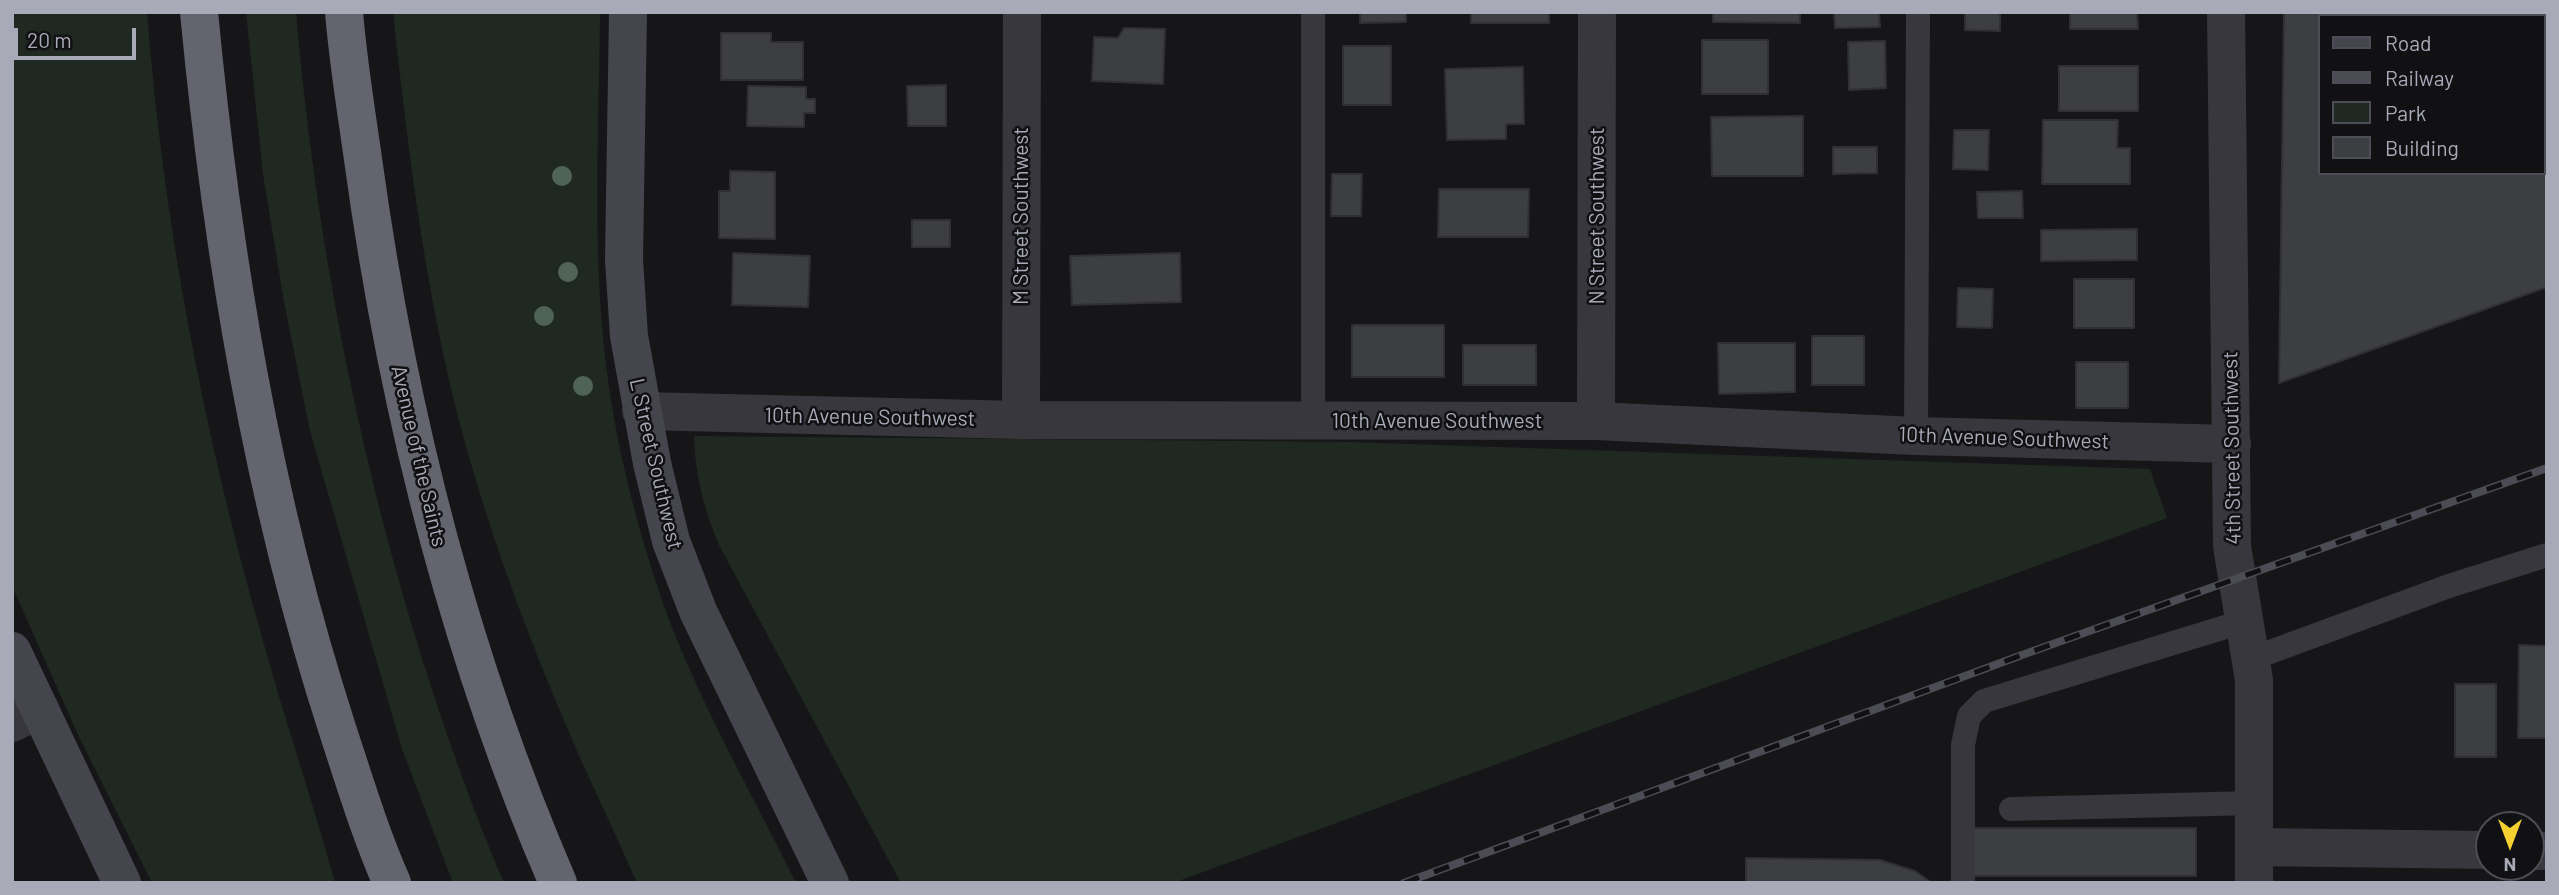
<!DOCTYPE html>
<style>
body{margin:0}
#map{position:relative;width:2559px;height:895px;overflow:hidden;background:#161618;font-family:Barlow,sans-serif}
canvas{display:block}
.frame{position:absolute;inset:0;border:14px solid #a8aab8;pointer-events:none}
.legend{position:absolute;left:2318px;top:14px;width:228px;height:161px;box-sizing:border-box;background:#111113;border:2px solid #4d4e55;margin:0;padding:9px 12px;list-style:none;font-size:21px;color:#a8aab8}
.legend li{display:flex;align-items:center;gap:14px;height:35px}
.legend b{width:35px;border:2px solid #4d4e55}
.north{position:absolute;left:2475px;top:811px;width:70px;height:70px;box-sizing:border-box;background:#111113;border:2px solid #4d4e55;border-radius:50%;rotate:180deg;font-size:19px;font-weight:700;line-height:28px;text-align:center;color:#a8aab8}
.north::after{content:'';display:block;margin:auto;width:24px;height:32px;background:#f4d031;clip-path:polygon(50% 0,100% 100%,50% 72%,0 100%)}
.scale{position:absolute;left:14px;top:28px;width:122px;height:32px;box-sizing:border-box;border:4px solid #a8aab8;border-top:0;padding-left:9px;font-size:21px;line-height:24px;white-space:nowrap;color:#a8aab8;-webkit-text-stroke:5px #111113;paint-order:stroke}
</style>
<div id="map">
<canvas width="2559" height="895"></canvas>
<div class="frame"></div>
<ul class="legend">
<li><b style="height:9px;background:#45454d"></b>Road</li>
<li><b style="height:9px;background:#4c4c54"></b>Railway</li>
<li><b style="height:19px;background:#202822"></b>Park</li>
<li><b style="height:19px;background:#3d3e42"></b>Building</li>
</ul>
<div class="north">N</div>
<div class="scale">20 m</div>
</div>
<script>
const ctx = document.querySelector('canvas').getContext('2d');
ctx.lineJoin = 'round';
function fill(path, color) { ctx.fillStyle = color; ctx.fill(path, 'evenodd'); }
function strokePath(path, color, width, dash) { ctx.strokeStyle = color; ctx.lineWidth = width; ctx.lineCap = dash ? 'butt' : 'round'; ctx.setLineDash(dash || []); ctx.stroke(path); }
function label(font, color, halo, rows, align = 'center') {
  ctx.font = font + ' Barlow,sans-serif'; ctx.lineWidth = 5; ctx.setLineDash([]); ctx.textBaseline = 'middle'; ctx.strokeStyle = halo; ctx.fillStyle = color; for (const [text, x, y, turn = 0] of rows) {
    ctx.save(); ctx.translate(x, y); ctx.rotate((+turn || 0) * Math.PI / 180); ctx.textAlign = isNaN(turn) ? turn : align; if (halo) ctx.strokeText(text, 0, 0); ctx.fillText(text, 0, 0); ctx.restore();
  }
}
fill(new Path2D(`
 M 12,12 L 147,12 C 163,220 203,429 260,630 C 283,715 312,798 335,883 L 152,883 L 79,737 L 12,586 Z
 M 246,12 L 296,12 C 321,305 390,611 504,883 L 453,883 L 402,749 L 310,431 L 284,302 L 263,174 Z
 M 393,12 L 600,12 C 599,120 593,229 603,336 C 611,425 633,515 662,600 C 694,693 752,793 796,883 L 637,883 C 618,839 597,796 578,753 C 535,655 496,553 467,450 C 427,307 409,160 393,12 Z
 M 694,436 L 1349,442 L 2150,469 L 2167,518 L 1173,883 L 901,883 L 719,545 C 704,510 695,475 694,436 Z`), '#202822');
const building = new Path2D(`
 M 1360,12 L 1406,12 L 1406,22 L 1360,23 Z
 M 1471,12 L 1549,12 L 1549,23 L 1471,23 Z
 M 1713,12 L 1800,12 L 1800,23 L 1713,22 Z
 M 1834,12 L 1879,12 L 1880,27 L 1835,28 Z
 M 1965,12 L 2000,12 L 2000,31 L 1965,30 Z
 M 2070,12 L 2137,12 L 2138,29 L 2070,29 Z
 M 2284,12 L 2547,12 L 2547,287 L 2279,383 ZM 2319,16 L 2543,16 L 2543,173 L 2319,173 Z
 M 1124,28 L 1165,29 L 1163,84 L 1092,81 L 1094,37 L 1118,38 Z
 M 721,33 L 771,33 L 771,42 L 803,42 L 803,80 L 721,80 Z
 M 1702,40 L 1768,40 L 1768,94 L 1702,94 Z
 M 1885,41 L 1886,88 L 1849,90 L 1848,42 Z
 M 1343,46 L 1391,46 L 1391,105 L 1343,105 Z
 M 2059,66 L 2138,66 L 2138,111 L 2059,111 Z
 M 1523,67 L 1524,124 L 1506,124 L 1506,139 L 1447,140 L 1445,69 Z
 M 946,85 L 946,126 L 908,126 L 907,86 Z
 M 748,86 L 806,87 L 806,99 L 815,99 L 815,113 L 804,113 L 804,127 L 747,126 Z
 M 1803,116 L 1803,176 L 1712,176 L 1711,117 Z
 M 2043,120 L 2118,120 L 2117,148 L 2130,148 L 2130,184 L 2042,184 Z
 M 1954,130 L 1989,130 L 1988,170 L 1953,169 Z
 M 1833,147 L 1877,147 L 1877,173 L 1833,174 Z
 M 730,171 L 775,172 L 775,239 L 719,238 L 719,191 L 730,191 Z
 M 1332,174 L 1362,174 L 1361,216 L 1331,216 Z
 M 1439,189 L 1529,189 L 1528,237 L 1438,237 Z
 M 2022,191 L 2023,218 L 1978,218 L 1977,192 Z
 M 912,220 L 950,220 L 950,247 L 912,247 Z
 M 2137,229 L 2137,260 L 2041,261 L 2041,230 Z
 M 733,253 L 810,256 L 808,307 L 732,305 Z
 M 1180,253 L 1181,302 L 1072,305 L 1070,256 Z
 M 2074,279 L 2134,279 L 2134,328 L 2074,328 Z
 M 1958,288 L 1993,289 L 1992,328 L 1957,327 Z
 M 1352,325 L 1444,325 L 1444,377 L 1352,377 Z
 M 1812,336 L 1864,336 L 1864,385 L 1812,385 Z
 M 1718,343 L 1795,343 L 1795,392 L 1719,394 Z
 M 1463,345 L 1536,345 L 1536,385 L 1463,385 Z
 M 2076,362 L 2128,362 L 2128,408 L 2076,408 Z
 M 2519,645 L 2547,646 L 2547,738 L 2518,738 Z
 M 2455,684 L 2496,684 L 2496,757 L 2455,757 Z
 M 1972,828 L 2196,828 L 2196,876 L 1972,876 Z
 M 1746,858 L 1880,860 L 1915,871 L 1932,883 L 1746,883 Z`);
fill(building, '#3d3e42');
strokePath(building, '#303034', 2);
strokePath(new Path2D(`
 M 1313,12 L 1313,421
 M 1916,436 L 1918,12
 M 2251,659 L 2449,586 L 2547,555
 M 2011,809 L 2254,803
 M 1963,883 L 1963,745 L 1969,716 L 1984,701 L 2245,621`), '#37373d', 24);
strokePath(new Path2D(`
 M 2226,12 L 2232,546 L 2254,680 L 2254,883
 M 641,411 L 1021,420 L 1596,421 L 1916,436 L 2232,444
 M 1021,420 L 1022,12
 M 1596,421 L 1597,12
 M 12,723 L 40,709
 M 2254,847 L 2489,850
 M 2531,851 L 2547,851`), '#37373d', 38);
strokePath(new Path2D(`
 M 628,12 L 624,260 L 629,336 L 652,463 L 671,541 L 698,611 L 830,883
 M 12,651 L 122,883`), '#45454d', 38);
strokePath(new Path2D(`
 M 199,12 C 222,253 262,497 337,728 C 354,780 370,833 392,883
 M 344,12 C 348,61 356,110 363,159 C 397,408 458,652 558,883`), '#63646e', 38);
const rail = new Path2D(`
 M 1404,883 L 2022,655 L 2547,468`);
strokePath(rail, '#4c4c54', 8);
strokePath(rail, '#111113', 5, [16]);
ctx.fillStyle = '#4f6454';
for (const [x, y] of [
 [562,176],
 [568,272],
 [544,316],
 [583,386]
]) { ctx.beginPath(); ctx.arc(x, y, 10, 0, 2 * Math.PI); ctx.fill(); }
label('21px', '#a8aab8', '#111113', [
 ["M Street Southwest",1021,216,-90],
 ["N Street Southwest",1597,216,-90],
 ["10th Avenue Southwest",870,417,1],
 ["10th Avenue Southwest",1437,421],
 ["10th Avenue Southwest",2004,438,2],
 ["4th Street Southwest",2232,448,-91],
 ["Avenue of the Saints",419,456,77],
 ["L Street Southwest",656,464,77]
]);
</script>
